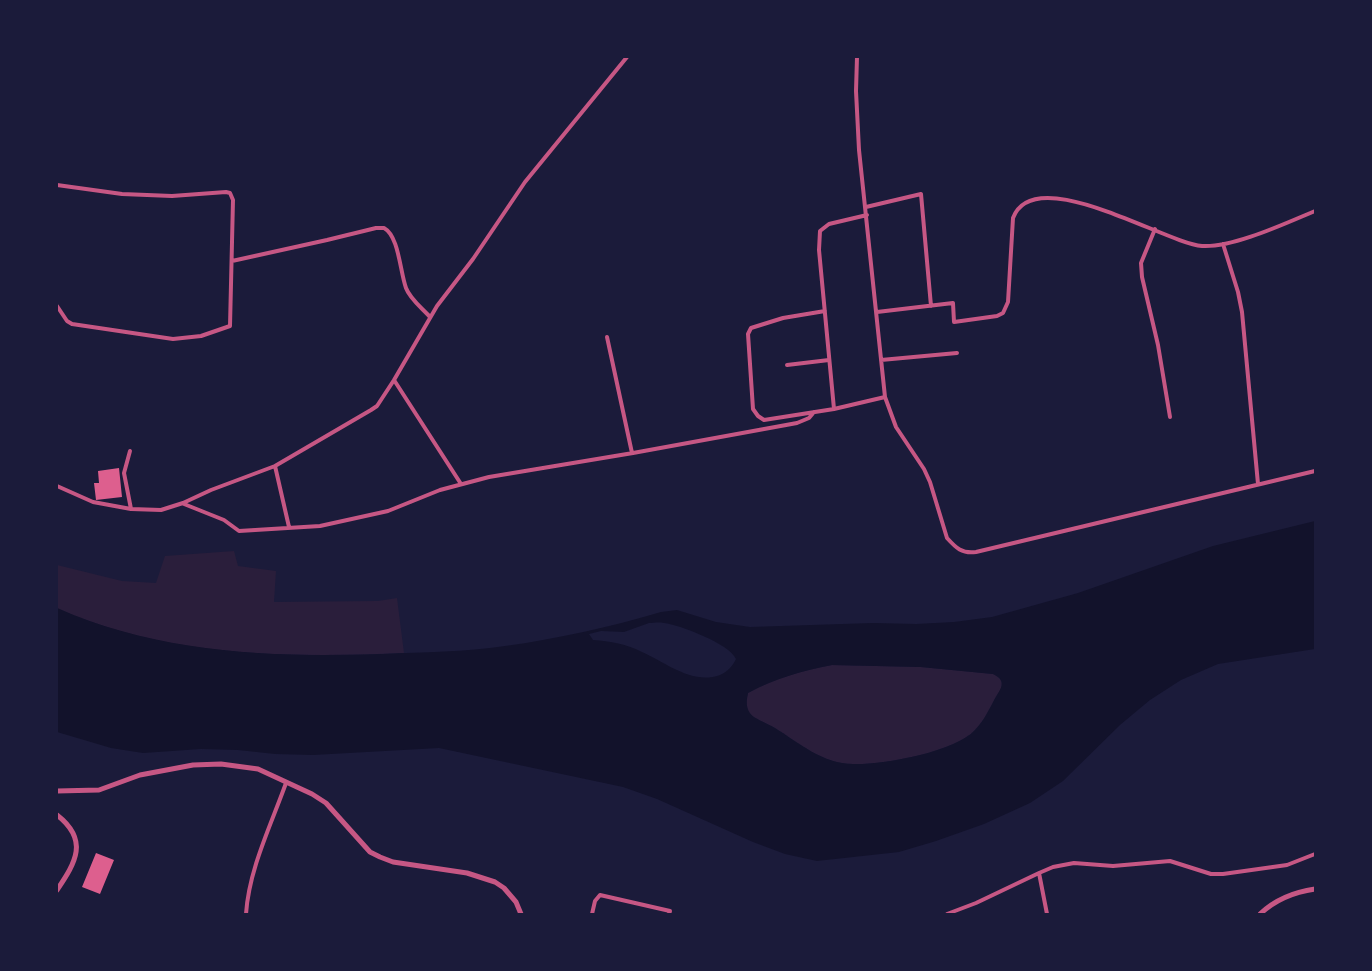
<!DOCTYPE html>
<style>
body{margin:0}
#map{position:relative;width:1372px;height:971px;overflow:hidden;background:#1b1b3a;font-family:Quicksand,sans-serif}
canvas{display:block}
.frame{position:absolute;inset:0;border:58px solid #1b1b3a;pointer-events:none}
</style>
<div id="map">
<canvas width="1372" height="971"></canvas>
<div class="frame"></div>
</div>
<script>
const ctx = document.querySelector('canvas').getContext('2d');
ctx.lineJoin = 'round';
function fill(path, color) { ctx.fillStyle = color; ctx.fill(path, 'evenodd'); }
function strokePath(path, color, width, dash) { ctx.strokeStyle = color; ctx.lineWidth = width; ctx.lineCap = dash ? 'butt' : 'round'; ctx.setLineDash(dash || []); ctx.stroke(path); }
fill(new Path2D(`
 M 234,551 L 238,566 L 276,571 L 274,602 L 378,601 L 397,598 L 404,653 C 288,658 165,657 57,608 L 57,565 L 122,581 L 156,583 L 165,556 Z
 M 832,665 L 921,667 L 993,674 C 1004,679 1004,686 997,695 C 990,707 985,720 975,730 C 955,752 883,765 853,764 C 823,764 799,743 775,728 C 758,718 742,718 748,693 C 775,678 802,671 832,665 Z`), '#2a1e3b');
fill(new Path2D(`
 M 1315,521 L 1315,649 L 1218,664 L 1181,680 L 1150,700 L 1120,725 L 1063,781 L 1030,803 L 984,824 L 936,841 L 899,852 L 817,861 L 785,854 L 753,842 L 657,799 L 623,787 L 439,748 L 313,755 L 275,754 L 238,750 L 201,749 L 143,753 L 111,748 L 57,732 L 57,608 C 158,653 274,658 383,654 C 424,652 465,652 505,646 C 557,639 610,627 661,612 L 677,610 L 716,622 L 750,627 L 873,623 L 916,624 L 954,622 L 992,617 L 1078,593 L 1213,546 ZM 649,623 C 653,623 659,622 664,623 C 680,625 730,644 736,659 C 733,666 727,672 720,675 C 692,685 667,663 642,652 C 627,644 610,641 593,640 L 589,634 L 601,631 L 624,632 ZM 832,665 L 921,667 L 993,674 C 1004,679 1004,685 997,695 C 990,707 985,720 975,730 C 955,752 883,765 853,764 C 823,764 799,743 775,728 C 758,718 742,718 748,693 C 775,678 802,671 832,665 Z`), '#12122b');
fill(new Path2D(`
 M 119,468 L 122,497 L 96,500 L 94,483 L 99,483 L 98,471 Z
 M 96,853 L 114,860 L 100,894 L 82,887 Z`), '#dd5f8e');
strokePath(new Path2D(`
 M 857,57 L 856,91 L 859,150 L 885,397 L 896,427 L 924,469 L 930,482 L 947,538 C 956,548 962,554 976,552 L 1315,471
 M 57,185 L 122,194 L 172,196 L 226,192 L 230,193 L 233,200 L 230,326 L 201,336 L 173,339 L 72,324 L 67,321 L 57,306
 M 866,207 L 921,194 L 931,306
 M 1155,229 L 1141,263 L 1142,277 L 1158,345 L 1170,417
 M 1223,244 L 1238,292 L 1242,312 L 1258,484
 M 232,261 L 327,240 L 376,228 L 384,228 C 399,236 400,272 406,288 C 410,299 422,308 430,317
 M 825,311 L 783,318 L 751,328 L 748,334 L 753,409 L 758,416 L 764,420 L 834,409 L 885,397
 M 877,312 L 953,303 L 954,322 L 997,316 L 1003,313 L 1008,302 L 1013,218 C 1034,161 1165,243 1202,246 C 1233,248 1286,223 1315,211
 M 607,337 L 632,453
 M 881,360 L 957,353
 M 787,365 L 829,360
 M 394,380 L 461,484
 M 834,409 L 819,250 L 820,231 L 829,224 L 867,215
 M 130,451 L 124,473 L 131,509
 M 275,466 L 289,527
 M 57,486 L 93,502 L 131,509 L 161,510 L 183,503 L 211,490 L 275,466 L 371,410 L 377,406 L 394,380 L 437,306 L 473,259 L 525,182 L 627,57
 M 184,504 L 224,520 L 239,531 L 320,526 L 388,511 L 440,490 L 489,477 L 633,453 L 797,423 L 809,418 L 814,412
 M 1039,873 L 1047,914
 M 246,914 C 249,869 271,825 286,783
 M 592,914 L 595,901 L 600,895 L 670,911 L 669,914
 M 947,914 L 976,903 L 1039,873 L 1053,867 L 1074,863 L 1113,866 L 1170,861 L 1211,874 L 1223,874 L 1287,865 L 1315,854`), '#c65784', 4);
strokePath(new Path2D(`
 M 57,791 L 99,790 L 140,775 L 193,765 L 221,764 L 258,769 L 312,794 L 326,803 L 370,852 L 380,857 L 393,862 L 467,873 L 495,882 L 504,888 L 516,902 L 521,914
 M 57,815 C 89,840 76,862 57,890
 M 1260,914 C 1276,899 1294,892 1315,889`), '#c65784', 5);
</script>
